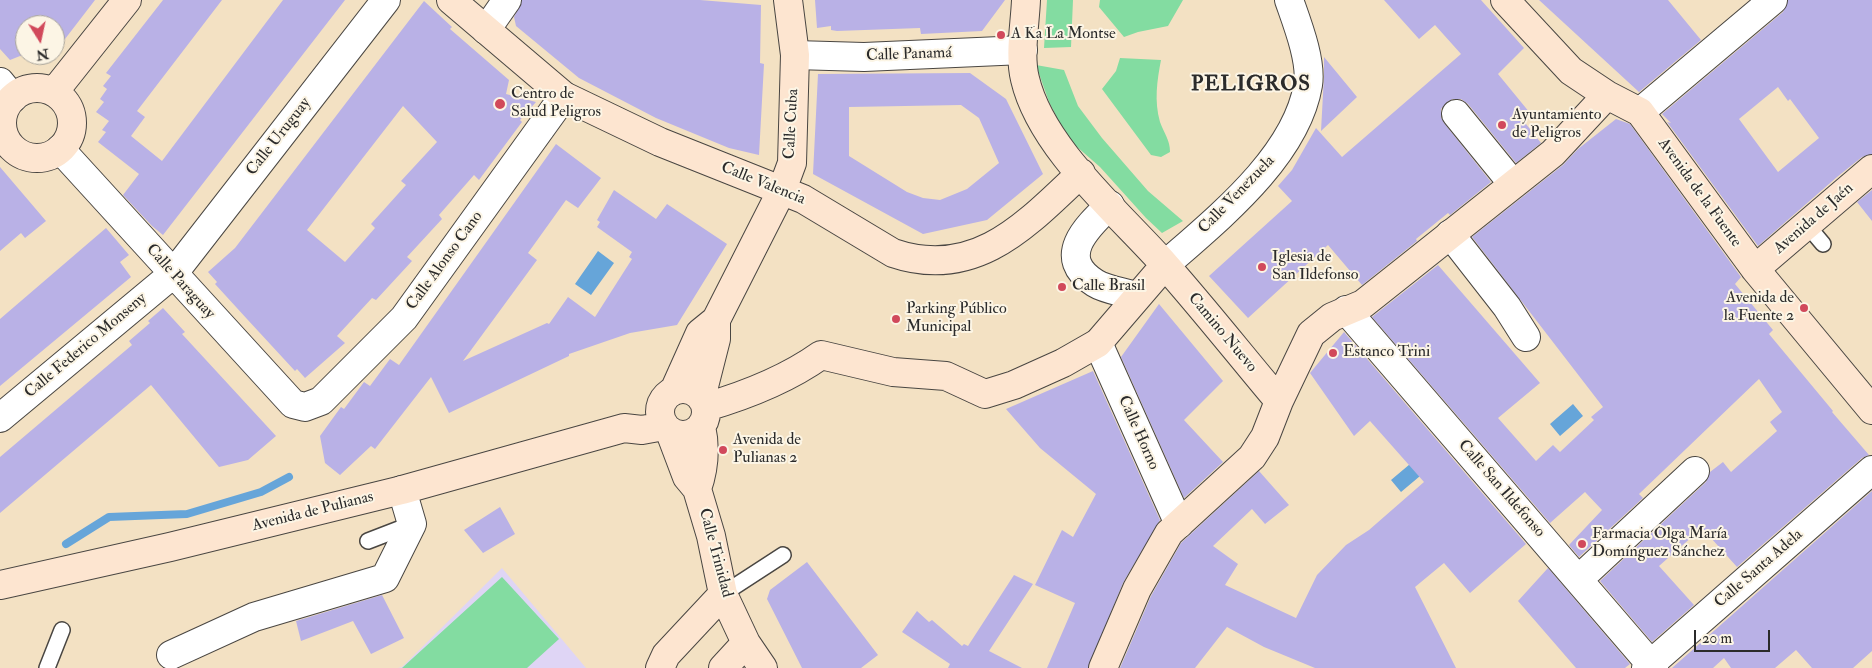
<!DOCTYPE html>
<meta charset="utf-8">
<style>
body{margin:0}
#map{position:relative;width:1872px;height:668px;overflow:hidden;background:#f3e1c3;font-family:"IM FELL Double Pica",serif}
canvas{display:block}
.north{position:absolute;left:15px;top:15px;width:50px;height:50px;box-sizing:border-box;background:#fcf5e5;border:1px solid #a8a49b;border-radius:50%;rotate:170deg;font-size:14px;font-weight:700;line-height:20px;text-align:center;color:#2b2b2b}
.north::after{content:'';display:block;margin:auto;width:18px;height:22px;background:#d1495b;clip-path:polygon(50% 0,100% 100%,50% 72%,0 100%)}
.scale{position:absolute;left:1694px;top:630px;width:76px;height:22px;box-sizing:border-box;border:2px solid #2b2b2b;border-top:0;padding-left:6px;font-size:15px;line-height:18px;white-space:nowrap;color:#2b2b2b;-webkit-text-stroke:4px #fcf5e5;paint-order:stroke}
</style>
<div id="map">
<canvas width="1872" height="668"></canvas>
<div class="north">N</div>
<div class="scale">20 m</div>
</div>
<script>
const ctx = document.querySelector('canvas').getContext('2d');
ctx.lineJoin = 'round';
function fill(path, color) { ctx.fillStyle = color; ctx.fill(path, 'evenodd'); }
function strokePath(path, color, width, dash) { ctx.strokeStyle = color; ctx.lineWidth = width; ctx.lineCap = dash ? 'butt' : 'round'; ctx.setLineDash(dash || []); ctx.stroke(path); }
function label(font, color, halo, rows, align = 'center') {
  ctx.font = font + ' "IM FELL Double Pica",serif'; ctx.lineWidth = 4; ctx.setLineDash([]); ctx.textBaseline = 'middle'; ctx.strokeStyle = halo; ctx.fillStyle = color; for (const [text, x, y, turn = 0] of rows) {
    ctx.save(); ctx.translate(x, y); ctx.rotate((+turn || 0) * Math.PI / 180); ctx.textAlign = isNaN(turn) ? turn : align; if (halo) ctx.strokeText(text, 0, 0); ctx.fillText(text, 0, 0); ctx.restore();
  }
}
fill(new Path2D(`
 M 502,568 L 586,668 L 398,668 L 402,667 Z`), '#dfd5f5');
fill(new Path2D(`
 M 1047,0 L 1073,0 L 1071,47 L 1044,48 Z
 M 1100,0 L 1183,0 L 1168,26 L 1138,32 L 1124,37 L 1099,7 Z
 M 1120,58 L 1161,60 C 1157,81 1154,101 1160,122 C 1164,133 1170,140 1170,152 L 1161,157 L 1151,155 L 1102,89 L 1116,71 Z
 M 1036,65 L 1064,70 L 1078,106 L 1102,138 L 1148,191 L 1183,221 L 1162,233 L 1146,218 L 1100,167 L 1068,139 L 1049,102 Z
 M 502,577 L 559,639 L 527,668 L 402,668 Z`), '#83dca1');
fill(new Path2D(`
 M 598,251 L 614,263 L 591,295 L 575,284 Z
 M 1573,404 L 1583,416 L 1560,436 L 1550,424 Z
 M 1416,459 L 1426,471 L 1401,492 L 1391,480 Z`), '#66a5d9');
strokePath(new Path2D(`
 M 66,544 L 109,517 L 187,514 L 261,492 L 289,477`), '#66a5d9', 8);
fill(new Path2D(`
 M 0,0 L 95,0 L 55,52 L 55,25 L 25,25 L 25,54 L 10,60 L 0,49 Z
 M 163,0 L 222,0 L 137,111 L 145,117 L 131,136 L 162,161 L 283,0 L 345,0 L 163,235 L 152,226 L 123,195 L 139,174 L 98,142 L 106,132 L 102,130 L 109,121 L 96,112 L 104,102 L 100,99 L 107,89 L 103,86 L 111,76 L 106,73 Z
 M 522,0 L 700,0 L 761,5 L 760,63 L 764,64 L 759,155 L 729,148 L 656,118 L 579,78 L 516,26 L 514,17 Z
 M 815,0 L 1005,0 L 982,31 L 921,34 L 920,28 L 837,31 L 831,30 L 831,26 L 817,28 Z
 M 1384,0 L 1481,0 L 1524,48 L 1498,74 L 1530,113 L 1522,119 L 1541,143 L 1516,163 L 1468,104 L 1461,99 L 1453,99 L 1447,102 L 1441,109 L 1441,117 L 1444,123 L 1491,182 L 1450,215 L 1448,213 L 1416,239 L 1417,241 L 1362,285 L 1328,245 L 1248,318 L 1209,276 L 1292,201 L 1278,186 L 1292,170 L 1316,128 L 1342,157 L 1461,54 L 1435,25 L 1419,39 Z
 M 1539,0 L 1668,0 L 1701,40 L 1639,92 Z
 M 1788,0 L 1872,0 L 1872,154 L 1862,157 L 1837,177 L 1758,246 L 1667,122 L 1671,123 L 1662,114 L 1783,12 ZM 1778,87 L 1788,101 L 1790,99 L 1819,138 L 1778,172 L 1739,119 Z
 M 424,1 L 452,27 L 450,29 L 509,80 L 506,94 L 536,102 L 520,120 L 522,122 L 479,180 L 474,175 L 439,215 L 442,219 L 407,257 L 412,261 L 376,300 L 372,298 L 337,336 L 345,343 L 305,378 L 297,369 L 295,371 L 247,319 L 215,284 L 217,282 L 208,272 L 235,248 ZM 403,106 L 437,142 L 401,181 L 406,185 L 371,224 L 375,228 L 345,262 L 307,230 Z
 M 1324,57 L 1357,97 L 1321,131 L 1324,76 Z
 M 970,73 L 1006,99 L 1043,174 L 987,220 L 923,234 L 813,174 L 818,74 ZM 961,105 L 979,118 L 999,163 L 967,189 L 940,200 L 923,198 L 907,192 L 849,156 L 849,107 Z
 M 1616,119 L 1630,124 L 1741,277 L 1735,284 L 1773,330 L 1769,334 L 1833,411 L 1832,412 L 1869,455 L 1862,458 L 1737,567 L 1702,528 L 1659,566 L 1694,605 L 1652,642 L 1600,581 L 1706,482 L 1710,472 L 1723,462 L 1731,472 L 1777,431 L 1770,422 L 1782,412 L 1759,379 L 1639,494 L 1643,498 L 1579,557 L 1569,545 L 1602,510 L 1585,492 L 1550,523 L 1372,317 L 1438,265 L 1540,383 L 1498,418 L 1536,461 L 1553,445 L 1560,452 L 1594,420 L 1591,417 L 1603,407 L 1472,237 L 1563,165 L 1578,149 Z
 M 556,144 L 601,178 L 578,208 L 566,200 L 528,253 L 537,260 L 463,361 L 547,323 L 549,324 L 568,297 L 595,317 L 632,259 L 629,257 L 632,252 L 597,227 L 600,222 L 597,220 L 614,190 L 656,219 L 667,204 L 727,244 L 677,325 L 630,333 L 569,354 L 569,356 L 449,413 L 431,377 L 375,449 L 371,446 L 340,475 L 325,463 L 320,436 L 341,407 L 344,409 L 364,382 L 370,386 L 390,359 L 399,365 Z
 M 0,167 L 46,221 L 25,238 L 21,233 L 0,251 Z
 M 1872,190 L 1872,221 L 1857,202 Z
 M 106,228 L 129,255 L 120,262 L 131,277 L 0,386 L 0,319 Z
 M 1159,304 L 1223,381 L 1184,420 L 1223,462 L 1184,498 L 1121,357 Z
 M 163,308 L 185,332 L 182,334 L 276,436 L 248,460 L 219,467 L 151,385 L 0,513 L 0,457 L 132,345 L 129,341 L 150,323 L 148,321 Z
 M 1344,332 L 1526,544 L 1470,593 L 1444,563 L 1415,587 L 1456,668 L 1315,668 L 1264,647 L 1227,627 L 1195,668 L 1120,668 L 1151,596 L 1181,543 L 1259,471 L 1289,505 L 1265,524 L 1252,509 L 1213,546 L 1238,564 L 1225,585 L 1296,618 L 1317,575 L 1346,545 L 1369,530 L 1424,482 L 1370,421 L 1354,436 L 1310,373 Z
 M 1093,371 L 1160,520 L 1123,583 L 1088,668 L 1047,668 L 1075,603 L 1035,585 L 1062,530 L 1073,537 L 1096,494 L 1040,448 L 1006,409 Z
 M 1872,491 L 1872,651 L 1853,668 L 1812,668 L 1796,650 L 1775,668 L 1731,668 L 1724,658 L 1713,668 L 1672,668 Z
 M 500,507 L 515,534 L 483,553 L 464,530 Z
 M 807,562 L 878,655 L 861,668 L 802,668 L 767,599 L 770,590 Z
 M 1548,568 L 1630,664 L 1625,668 L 1576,668 L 1518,601 Z
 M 1014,575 L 1033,584 L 989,651 L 1022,668 L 948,668 L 950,664 L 902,632 L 917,611 L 929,622 L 932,620 L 962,646 L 964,644 L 968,646 Z
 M 382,595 L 404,638 L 371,654 L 353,621 L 301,641 L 296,621 Z`), '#b9b1e6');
const lane = new Path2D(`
 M 1807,225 L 1823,244
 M 368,541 L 412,524
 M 723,594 L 783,555
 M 47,668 L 62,630`);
const street = new Path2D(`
 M 486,30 L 507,0
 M 795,55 L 864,57 L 1023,50
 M 0,82 L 13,98
 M 1640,112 L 1773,0
 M 1456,114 L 1513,184
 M 60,149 L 293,404 L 305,407 L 321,401 L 404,318 L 564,96
 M 1110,205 C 1088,226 1054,257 1095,283 C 1106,290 1124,292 1136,296
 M 1450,234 L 1507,307 L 1526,337
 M 1165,265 C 1217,219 1296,157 1308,85 C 1312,61 1297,23 1289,0
 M 1346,310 L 1654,668
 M 1098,343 L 1179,524
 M 0,418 L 173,274 L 386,0
 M 1579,579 L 1695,471
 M 171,655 L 254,617 L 385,578 L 412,524 L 402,490
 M 1646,668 L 1872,470`);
const secondary = new Path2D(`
 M 451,0 L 564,96 L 660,142 L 803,199 L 893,253 C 975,281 1026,225 1081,173
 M 1026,0 C 1025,25 1019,55 1025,79 C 1041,148 1119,213 1165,265 C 1204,309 1241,356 1279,401
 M 1505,0 L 1571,71 L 1607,95 L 1640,112 L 1755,269 L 1872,410
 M2 123a35 35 0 1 1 70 0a35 35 0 1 1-70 0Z
 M 54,92 L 127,0
 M 1755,269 L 1872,169
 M660 412a23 23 0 1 1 46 0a23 23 0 1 1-46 0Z
 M 674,391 L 700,333 L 716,320 L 782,190 L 792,163 L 795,55 L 788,0
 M 701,398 L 716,339 L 716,320
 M 706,407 C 747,395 786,380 821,355 L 893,372 L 946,376 L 985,394 L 1014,385 L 1063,363 L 1098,343 L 1165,265
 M 670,432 L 687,477 L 697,489 L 711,536 L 723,594 L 746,643 L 763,668
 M 697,489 C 704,469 706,448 701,426
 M 0,585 L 170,547 L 402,490 L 624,428 L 642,430 L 664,426
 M 660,668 L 666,655 L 723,594
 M 723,668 L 746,643
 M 1103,668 L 1137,589 L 1169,533 L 1252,457 L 1265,437 L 1279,401 L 1311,334 L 1332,317 L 1363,304 L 1553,153 L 1607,95`);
strokePath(lane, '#494642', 18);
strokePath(street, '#494642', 30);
strokePath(secondary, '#494642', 30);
strokePath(lane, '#fff', 15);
strokePath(street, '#fff', 28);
strokePath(secondary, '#fde5d0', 28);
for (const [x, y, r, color] of [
 [1001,35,5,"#d1495b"],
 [500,104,6,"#d1495b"],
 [1502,125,5,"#d1495b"],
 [1262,267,5,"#d1495b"],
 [1062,287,5,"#d1495b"],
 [1804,308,5,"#d1495b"],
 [896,319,5,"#d1495b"],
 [1333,353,5,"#d1495b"],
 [723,450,5,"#d1495b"],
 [1582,544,5,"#d1495b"]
]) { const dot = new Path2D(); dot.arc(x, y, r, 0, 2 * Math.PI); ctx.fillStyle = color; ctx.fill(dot); strokePath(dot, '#fcf5e5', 2); }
label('16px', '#2b2b2b', '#fcf5e5', [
 ["A Ka La Montse",1011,35],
 ["Centro de",511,95],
 ["Salud Peligros",511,113],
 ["Ayuntamiento",1512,116],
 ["de Peligros",1512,134],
 ["Iglesia de",1272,258],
 ["San Ildefonso",1272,276],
 ["Calle Brasil",1072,287],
 ["Avenida de",1794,299,"right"],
 ["la Fuente 2",1794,317,"right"],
 ["Parking Público",906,310],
 ["Municipal",906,328],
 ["Estanco Trini",1343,353],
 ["Avenida de",733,441],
 ["Pulianas 2",733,459],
 ["Farmacia Olga María",1592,535],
 ["Domínguez Sánchez",1592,553]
], 'left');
label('16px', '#2b2b2b', '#fcf5e5', [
 ["Calle Panamá",909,55,-2],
 ["Calle Cuba",792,124,-87],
 ["Calle Uruguay",279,137,-52],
 ["Calle Valencia",763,184,22],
 ["Avenida de la Fuente",1699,193,54],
 ["Calle Venezuela",1237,195,-46],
 ["Avenida de Jaén",1814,219,-41],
 ["Calle Alonso Cano",445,261,-54],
 ["Calle Paraguay",180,282,48],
 ["Camino Nuevo",1222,333,50],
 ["Calle Federico Monseny",86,346,-40],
 ["Calle Horno",1138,433,66],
 ["Calle San Ildefonso",1501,489,49],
 ["Avenida de Pulianas",313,512,-14],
 ["Calle Trinidad",715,553,75],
 ["Calle Santa Adela",1759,569,-41]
]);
ctx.letterSpacing = '1px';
label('bold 21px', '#2b2b2b', '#fcf5e5', [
 ["PELIGROS",1251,85]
]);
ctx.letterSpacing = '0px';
</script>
